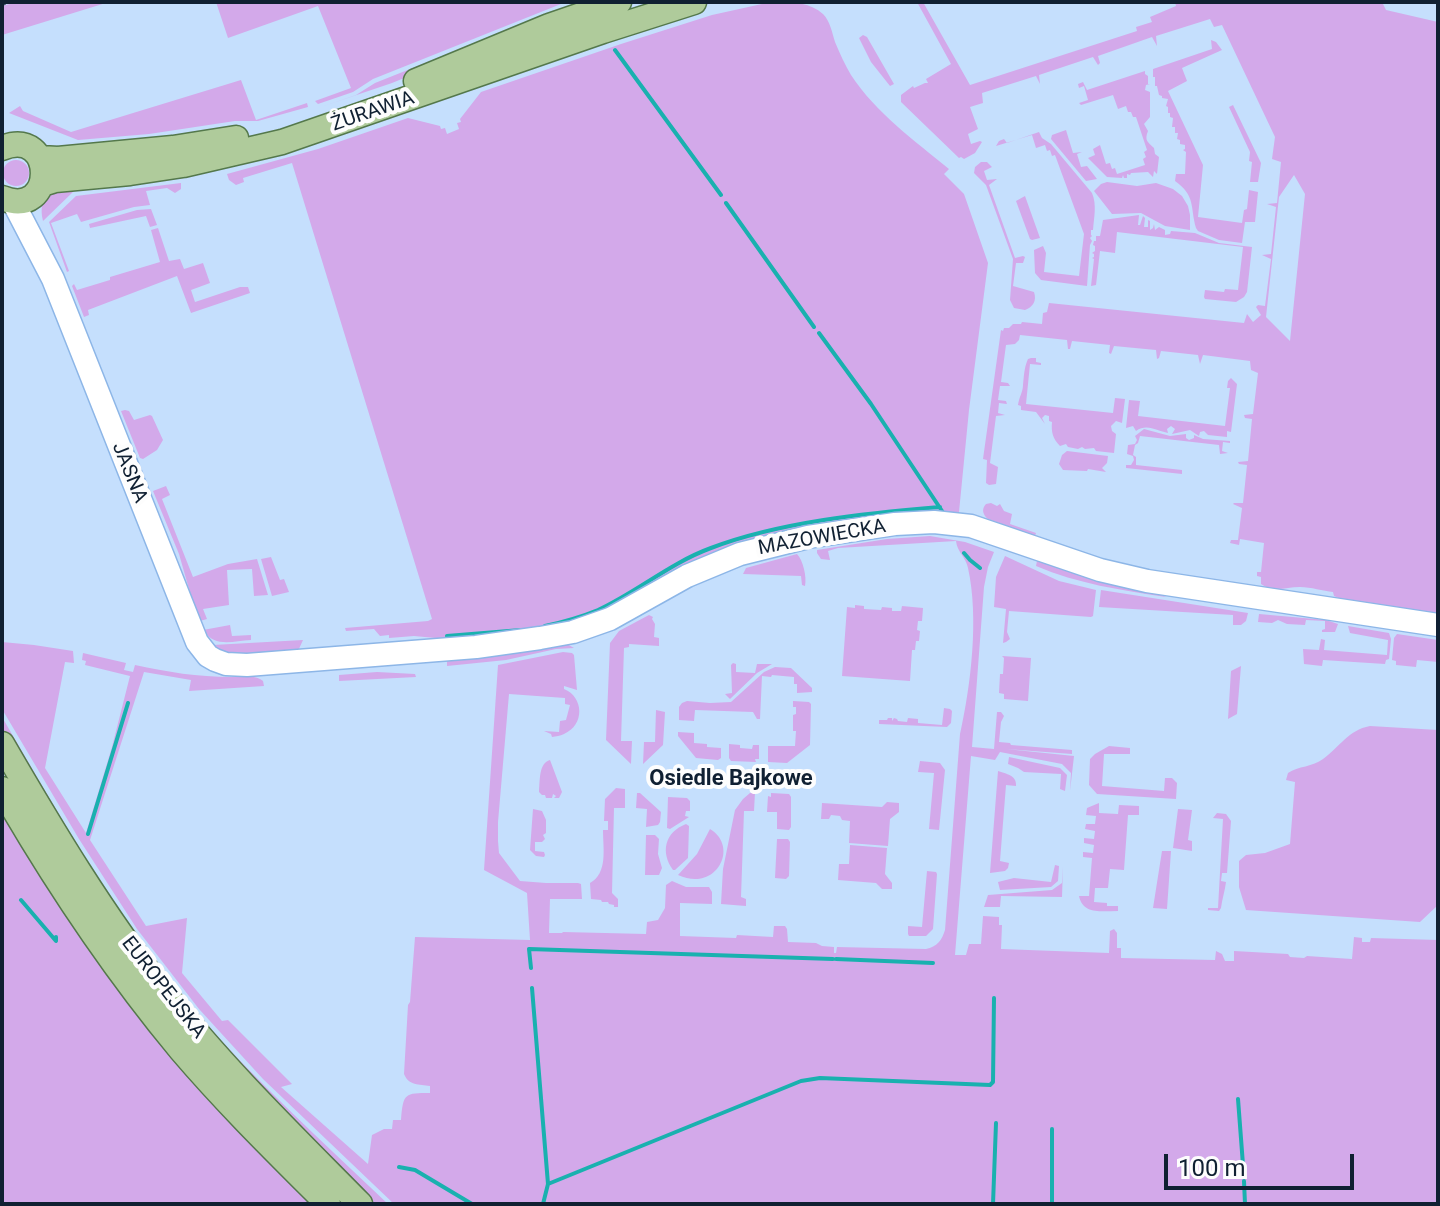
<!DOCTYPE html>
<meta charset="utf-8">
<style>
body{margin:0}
#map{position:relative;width:1440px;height:1206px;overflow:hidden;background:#c5dffd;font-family:Roboto,sans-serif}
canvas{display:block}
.frame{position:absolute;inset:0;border:4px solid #102032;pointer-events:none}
.scale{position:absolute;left:1164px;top:1154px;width:190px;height:36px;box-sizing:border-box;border:4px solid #102032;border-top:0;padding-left:10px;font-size:24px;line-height:28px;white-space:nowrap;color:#102032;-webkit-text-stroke:6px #fdfdfd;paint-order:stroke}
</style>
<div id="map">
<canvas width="1440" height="1206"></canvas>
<div class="frame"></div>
<div class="scale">100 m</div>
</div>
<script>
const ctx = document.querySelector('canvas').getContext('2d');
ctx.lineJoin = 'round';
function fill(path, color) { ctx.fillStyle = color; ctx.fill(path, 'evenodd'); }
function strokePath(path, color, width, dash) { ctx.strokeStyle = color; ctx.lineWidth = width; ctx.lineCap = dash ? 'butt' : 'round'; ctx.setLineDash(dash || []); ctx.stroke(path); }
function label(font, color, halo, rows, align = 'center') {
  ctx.font = font + ' Roboto,sans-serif'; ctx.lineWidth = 8; ctx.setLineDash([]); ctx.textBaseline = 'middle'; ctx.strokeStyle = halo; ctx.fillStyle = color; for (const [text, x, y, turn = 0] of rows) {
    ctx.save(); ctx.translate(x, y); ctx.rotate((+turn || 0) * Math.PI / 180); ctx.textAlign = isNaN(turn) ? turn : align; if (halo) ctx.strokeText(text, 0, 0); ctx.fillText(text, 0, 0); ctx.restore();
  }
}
fill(new Path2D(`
 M 17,2 L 109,2 L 2,35 L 2,6 Z
 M 216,2 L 566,2 L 373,79 L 353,92 L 318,104 L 315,101 L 351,88 L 318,6 L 228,38 Z
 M 578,2 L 597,2 L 549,19 L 392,83 L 321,107 L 356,95 L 375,83 Z
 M 771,2 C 788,2 809,1 823,14 C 830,21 832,32 835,42 C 840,54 845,65 851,75 C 876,113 915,141 949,169 L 944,174 L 964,194 L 988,263 L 969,410 L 959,512 L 956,515 L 881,519 L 630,601 L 560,628 L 446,639 L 414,636 L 389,638 L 389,635 L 380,636 L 374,629 L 346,631 L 345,628 L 428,621 L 432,619 L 292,163 L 243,178 L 244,182 L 236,185 L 229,180 L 227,174 L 318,149 L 408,118 L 440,126 L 441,129 L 445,128 L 447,134 L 459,129 L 457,123 L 461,122 L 460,119 L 481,92 L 621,44 L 712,15 Z
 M 917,2 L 923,2 L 970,85 L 1137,31 L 1136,27 L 1152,22 L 1150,17 L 1176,6 L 1175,2 L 1382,2 L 1386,10 L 1438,22 L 1438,618 L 1357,606 L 1334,596 L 1333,592 C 1323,591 1311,587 1300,587 C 1285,587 1274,593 1261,584 L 1261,577 L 1257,576 L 1257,572 L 1261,572 L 1264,543 L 1240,539 L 1239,545 L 1230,543 L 1231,540 L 1238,540 L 1242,508 L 1233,504 L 1234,503 L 1243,503 L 1247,465 L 1239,464 L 1238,462 L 1248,461 L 1252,419 L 1245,418 L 1244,415 L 1253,414 L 1258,373 L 1251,370 L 1250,361 L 1203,355 L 1200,364 L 1198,355 L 1161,351 L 1159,358 L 1157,359 L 1156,350 L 1114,346 L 1111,354 L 1109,353 L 1110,345 L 1072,341 L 1070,349 L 1068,349 L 1067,340 L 1020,335 L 1019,340 L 1015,344 L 1006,345 L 1001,382 L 1008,383 L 1010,386 L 1000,386 L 998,400 L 1006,401 L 1007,404 L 999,403 L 998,413 L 1005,415 L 996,416 L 990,463 L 998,467 L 996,484 L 989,485 L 986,483 L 987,460 L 983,459 L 1001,330 L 1003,331 L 1004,328 L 1009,328 L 1013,324 L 1021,324 L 1022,322 L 1042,324 L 1043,313 L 1047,312 L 1049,303 L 1244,323 L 1247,314 L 1253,322 L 1261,315 L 1256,307 L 1258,305 L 1265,306 L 1271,259 L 1262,255 L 1271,254 L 1276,207 L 1267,204 L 1277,203 L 1281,162 L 1272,159 L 1275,137 L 1222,25 L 1214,27 L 1210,19 L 1156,36 L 1157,46 L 1152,37 L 1098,56 L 1100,63 L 1098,65 L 1093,57 L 1039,75 L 1040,84 L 1036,76 L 982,93 L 983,103 L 970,107 L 978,129 L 968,134 L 971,144 L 980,141 L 982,142 L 975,153 L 964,159 L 961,157 L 959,158 L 901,102 L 901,95 L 913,86 L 914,88 L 925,83 L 928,83 L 926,79 L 951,64 ZM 1294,175 L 1305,194 L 1290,341 L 1266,317 L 1279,197 Z
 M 863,35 L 867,37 L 894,84 L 890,86 L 871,62 L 859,38 Z
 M 1211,40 L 1216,42 L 1222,50 L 1182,68 L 1187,81 L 1168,91 L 1203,165 L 1198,217 L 1242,223 L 1244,210 L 1247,209 L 1249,190 L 1258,192 L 1255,222 L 1245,222 L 1242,243 L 1219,240 L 1198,231 L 1196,228 C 1190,207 1196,196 1175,181 L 1176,174 L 1185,174 L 1186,152 L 1183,150 L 1185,149 L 1185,145 L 1180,144 L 1180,140 L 1177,139 L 1178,133 L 1175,133 L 1175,127 L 1172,127 L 1173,118 L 1170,117 L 1170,113 L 1168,113 L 1168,107 L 1166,106 L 1168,99 L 1162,98 L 1162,96 L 1159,95 L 1157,86 L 1155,86 L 1155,77 L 1153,77 L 1153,69 L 1212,49 Z
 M 1145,71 L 1145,74 L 1148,76 L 1148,84 L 1150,84 L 1146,85 L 1145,90 L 1150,92 L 1150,117 L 1144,124 L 1148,131 C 1144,141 1148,142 1154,148 L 1155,154 L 1159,157 L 1157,174 L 1154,171 L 1153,177 L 1148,172 L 1131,173 L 1130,175 L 1127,174 L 1127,178 L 1124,178 L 1123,175 L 1122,178 L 1107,177 L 1088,158 L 1095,155 L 1093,149 L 1100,145 L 1106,164 L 1110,163 L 1112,169 L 1115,168 L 1117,174 L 1145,165 L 1143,159 L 1146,157 L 1144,152 L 1147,150 L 1136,117 L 1133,117 L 1131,112 L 1128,112 L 1126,106 L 1118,109 L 1113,95 L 1081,105 L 1079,103 L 1088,100 L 1084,86 L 1079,88 L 1078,84 L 1083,82 L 1087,90 Z
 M 241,80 L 256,120 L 307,103 L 308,107 L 258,121 L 235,121 L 149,134 L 78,140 L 9,113 L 20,106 L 23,111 L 71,132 Z
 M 1233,105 L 1261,163 L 1258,182 L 1250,182 L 1252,162 L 1249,161 L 1250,152 L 1229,107 Z
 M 1066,130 L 1073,153 L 1082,152 L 1077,154 L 1081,167 L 1087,166 L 1097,179 L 1086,181 L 1051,139 L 1052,135 Z
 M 1039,132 L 1042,138 L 1051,144 L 1092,193 C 1097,205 1094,217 1093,230 L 1091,230 L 1091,235 L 1092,236 L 1090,238 L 1092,241 L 1090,245 L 1087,286 L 1041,280 L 1035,273 L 1034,250 L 1043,246 L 1046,253 L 1044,272 L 1079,276 L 1084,234 L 1055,155 L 1052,156 L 1050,150 L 1047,151 L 1045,145 L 1036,148 L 1032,135 L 996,146 L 999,141 L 1004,139 L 1007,143 Z
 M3 173a13 13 0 1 1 26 0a13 13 0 1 1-26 0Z
 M 981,162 L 987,162 L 992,167 L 984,171 L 987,180 L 997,179 L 989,185 L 1015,258 L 1023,256 L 1025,257 L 1023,263 L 1016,263 L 1013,286 L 1034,292 C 1037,301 1033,307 1025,310 L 1014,308 L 1010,300 L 1013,259 L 986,185 L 974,173 L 975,167 Z
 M 1107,182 L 1137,186 L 1156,183 L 1173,189 L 1182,196 L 1188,206 L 1190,215 L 1190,230 L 1165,226 L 1141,213 L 1112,214 L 1094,191 L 1101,184 Z
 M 181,183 L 181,189 L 175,193 L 167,188 L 146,191 L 150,205 L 134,207 L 81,222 L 77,214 L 51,223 L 69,271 L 67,272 L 49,222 L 76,196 Z
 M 75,185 L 75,190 L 43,221 C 37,194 53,191 75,185 Z
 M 1025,196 L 1040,238 L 1032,240 L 1030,239 L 1016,201 Z
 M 151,209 L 157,225 L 150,227 L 146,216 L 90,228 L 89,224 L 137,210 Z
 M 1139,215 L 1138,225 L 1140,225 L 1143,216 L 1145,218 L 1144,227 L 1148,227 L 1148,220 L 1150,221 L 1150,230 L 1153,228 L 1154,224 L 1155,230 L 1159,227 L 1165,230 L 1165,235 L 1170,234 L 1171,231 L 1195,233 L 1219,243 L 1252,247 L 1247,292 L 1244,297 L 1236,302 L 1205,299 L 1204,297 L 1205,290 L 1224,292 L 1225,289 L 1238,290 L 1243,247 L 1117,232 L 1115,253 L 1100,251 L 1096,285 L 1091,286 L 1094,259 L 1092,258 L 1094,257 L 1094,254 L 1092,253 L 1095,251 L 1095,246 L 1093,245 L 1094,241 L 1096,241 L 1096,236 L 1100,236 L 1103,220 Z
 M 158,228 L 169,261 L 180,259 L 184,269 L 203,263 L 210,283 L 191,290 L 195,302 L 240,287 L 248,287 L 250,293 L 191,313 L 177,276 L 88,310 L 89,315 L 84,317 L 72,286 L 74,284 L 77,290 L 110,280 L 110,277 L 160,262 L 151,230 Z
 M 1031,358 L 1036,358 L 1036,362 L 1041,363 L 1041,365 L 1030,364 L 1026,404 L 1113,413 L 1115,398 L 1125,399 L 1122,423 L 1116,421 L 1111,426 L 1112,431 L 1116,434 L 1114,453 L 1096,451 L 1094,448 L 1085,449 L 1082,447 L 1078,449 L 1068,447 L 1066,444 L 1060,446 C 1053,439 1051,432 1052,422 L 1049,421 L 1049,416 L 1045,415 L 1042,418 L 1045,424 L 1036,412 L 1021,410 L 1021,406 L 1018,405 C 1019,397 1023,392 1023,385 C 1024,376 1024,368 1028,359 Z
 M 1231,378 L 1237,384 L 1231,432 L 1227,431 L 1227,437 L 1208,435 L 1204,431 L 1200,432 L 1199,436 L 1190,430 L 1172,434 L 1175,429 L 1171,426 L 1167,429 L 1168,433 C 1157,431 1147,423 1136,431 L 1133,426 L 1126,428 L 1129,400 L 1140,401 L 1138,416 L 1225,426 L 1230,388 L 1227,388 L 1228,381 Z
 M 125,410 L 129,411 L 134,420 L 150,415 L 152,416 L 163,440 L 157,450 L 143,459 L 140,458 L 121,411 Z
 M 1144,429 L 1170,436 L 1186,434 L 1186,438 L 1189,440 L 1194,438 L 1194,435 L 1203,439 L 1230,441 L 1230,443 L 1223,442 L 1222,451 L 1228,453 L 1220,454 L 1219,445 L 1140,436 L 1138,443 L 1135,445 L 1133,455 L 1136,457 L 1136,465 L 1182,470 L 1182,474 L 1126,468 L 1126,465 L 1131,465 L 1134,460 L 1133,456 L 1127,454 L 1128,445 L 1135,444 L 1137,440 L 1135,436 Z
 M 1067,451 L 1108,456 L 1107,463 L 1102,468 L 1106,472 L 1088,469 L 1087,471 L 1063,470 L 1059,464 L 1062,455 Z
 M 166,486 L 170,495 L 162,499 L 193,577 L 228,564 L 257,559 L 268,595 L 254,596 L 252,569 L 227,570 L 229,605 L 203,609 L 207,619 L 200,621 L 191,596 L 179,554 L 153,491 Z
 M 991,503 L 997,506 L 1000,504 L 1004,511 L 1012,514 L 1010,524 L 1036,533 L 1035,536 L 988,519 C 983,515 981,509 986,504 Z
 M 930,536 L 965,542 L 994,552 L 988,567 L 984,587 L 972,747 L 994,749 L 997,712 L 1001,712 L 1004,716 L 1001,722 L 999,742 L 1010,743 L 1011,745 L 1072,750 L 1072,754 L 1006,749 L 1074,756 L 1070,791 L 1071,773 L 1062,764 L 1000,752 L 995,760 L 971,756 L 955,955 L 966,955 L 969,944 L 981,944 L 983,916 L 999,917 L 999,925 L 1002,925 L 1001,949 L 1109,953 L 1110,931 L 1114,929 L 1117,933 L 1117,948 L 1121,948 L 1121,958 L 1215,960 L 1216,951 L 1222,954 L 1225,961 L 1234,961 L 1234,951 L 1288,954 L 1290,957 L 1304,958 L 1307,956 L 1352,959 L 1354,937 L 1362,938 L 1362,942 L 1370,942 L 1371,938 L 1438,940 L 1438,1204 L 394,1204 L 263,1079 L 199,1009 L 137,929 L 79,839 L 2,709 L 2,642 L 34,645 L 73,651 L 74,663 L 65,662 L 45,768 L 86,833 L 112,747 L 130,676 L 85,665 L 86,661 L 82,660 L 83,653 L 126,663 L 124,670 L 133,672 L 135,665 C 167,672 198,677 231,677 C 243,677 253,674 263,681 L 264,686 L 189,691 L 191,680 L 144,672 L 90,840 L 146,926 L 187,918 L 182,973 L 222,1021 L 228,1020 L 292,1084 L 281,1087 L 368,1164 L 372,1135 L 384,1129 L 392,1129 L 393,1120 L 401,1120 C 403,1093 405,1093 430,1093 L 430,1086 C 419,1084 409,1086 404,1074 L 408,1005 L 410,1002 L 415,937 L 530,940 L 527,893 L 484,870 L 498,665 L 563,652 L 572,653 L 574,655 L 577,690 L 564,686 L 564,689 C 584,697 585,725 564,734 C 560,736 556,736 552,737 L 551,734 L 544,731 L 559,732 L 560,721 L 566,720 L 570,705 L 565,704 L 565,698 L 509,694 L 498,822 L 498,841 L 499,853 L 520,881 L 546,883 L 578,883 L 581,884 L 582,899 L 550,899 L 549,933 L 562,933 L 563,932 L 646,934 L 647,922 L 658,920 L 665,908 L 666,885 L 672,881 L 686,887 L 709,887 L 712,892 L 712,904 L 680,903 L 680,936 L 736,938 L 737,935 L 773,937 L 774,926 L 785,926 L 787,929 L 788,942 L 816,943 L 822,946 L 834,947 L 834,953 L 836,953 L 837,947 L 926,949 C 937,947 942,940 945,930 L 960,734 C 971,684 979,618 968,568 C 966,557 957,552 956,541 L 838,548 L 828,551 L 830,560 L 821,559 L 817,553 L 817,550 L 887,539 Z
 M 797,554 C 803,560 807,577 805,586 L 802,585 L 801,576 L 743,574 L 746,568 Z
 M 1005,556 L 1059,581 L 1096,590 L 1093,616 L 1091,617 L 1009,611 L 1007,632 L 1010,639 L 1006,642 L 1003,643 L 1006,609 L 994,607 L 996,577 Z
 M 1038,556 L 1149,589 L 1166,597 C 1121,590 1078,584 1036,566 Z
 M 271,557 L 280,580 L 284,579 L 289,592 L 272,596 L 261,559 Z
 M 1101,590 L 1248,613 L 1246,621 L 1241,625 L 1233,625 L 1233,615 L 1099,607 Z
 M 855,605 L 864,606 L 864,609 L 881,610 L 882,607 L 892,608 L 892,611 L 901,611 L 902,606 L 923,608 L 922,621 L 918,621 L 917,630 L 920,631 L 919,641 L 916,641 L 915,650 L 912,650 L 910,681 L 842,676 L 847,607 L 855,608 Z
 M 1259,614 L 1326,620 L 1338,624 L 1335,632 L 1322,632 L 1322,630 L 1325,629 L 1325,621 L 1306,620 L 1305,625 L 1287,624 L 1278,620 L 1272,623 L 1258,622 Z
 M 649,615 L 653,617 L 652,619 L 655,624 L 654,637 L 659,638 L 659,646 L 629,644 L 629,647 L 624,648 L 621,741 L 632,741 L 631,764 L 606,740 L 610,643 L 619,631 Z
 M 230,625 L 232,636 L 251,635 L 251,640 C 232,641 215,648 203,630 Z
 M 1348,626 L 1389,633 L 1391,639 L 1389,659 L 1386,660 L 1385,664 L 1323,660 L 1322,666 L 1304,664 L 1303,649 L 1319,650 L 1321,639 L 1325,640 L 1324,650 L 1387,655 L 1388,640 L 1350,633 Z
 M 1397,634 L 1438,640 L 1438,662 L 1417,660 L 1416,667 L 1396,665 L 1396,661 L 1392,660 L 1394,638 Z
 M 303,640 L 298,651 L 225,656 L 213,645 Z
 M 567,644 L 574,648 L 556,649 L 506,660 L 447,666 L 447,657 Z
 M 1002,656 L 1031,658 L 1028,701 L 1004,699 L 1004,694 L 999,693 L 1000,674 L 1003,674 L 1004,658 Z
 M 733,663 L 736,664 L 736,672 L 755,673 L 757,664 L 772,664 L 757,673 L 730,699 L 725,694 L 732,693 L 731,665 Z
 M 1241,666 L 1237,714 L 1228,719 L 1231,671 Z
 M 775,667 L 791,668 L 812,688 L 812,692 L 797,693 L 797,684 L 794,684 L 794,677 L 772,675 L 771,677 L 762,676 L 760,719 L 757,719 L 753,712 L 695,710 L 694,721 L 679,720 L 679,707 L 682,703 L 687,701 L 710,703 L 731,702 L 764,672 Z
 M 377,672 L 415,674 L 416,677 L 339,681 L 339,675 Z
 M 793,701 L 809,702 L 811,704 L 810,745 L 787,763 L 768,762 L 768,746 L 795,746 L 796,731 L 793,731 L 793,715 L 796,714 L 796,707 L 793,707 Z
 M 944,708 L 950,709 L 952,711 L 951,723 L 947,727 L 879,724 L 879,720 L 887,720 L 888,718 L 892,718 L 892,721 L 894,718 L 897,719 L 898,721 L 907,722 L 908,718 L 918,719 L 918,723 L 942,725 Z
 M 656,710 L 665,712 L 663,745 L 643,764 L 644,742 L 655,742 Z
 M 2,717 C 61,818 119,921 195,1011 C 254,1080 322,1141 388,1204 L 371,1204 L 192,1016 L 69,843 L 2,730 Z
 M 1370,726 L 1438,730 L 1438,905 L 1420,922 L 1246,910 L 1239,887 L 1239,861 L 1246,855 L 1265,853 L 1290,844 L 1295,782 L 1286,780 L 1288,773 C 1298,766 1313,767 1323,759 C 1340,747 1348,730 1370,726 Z
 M 678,732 L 694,733 L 694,743 L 707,744 L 707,747 L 721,748 L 721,758 L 718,760 L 696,758 L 678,736 Z
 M 729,744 L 740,745 L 740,748 L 752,749 L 753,745 L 759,745 L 759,759 L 755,759 L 756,762 L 731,761 L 729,758 Z
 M 1109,746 L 1130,748 L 1130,754 L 1104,754 L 1102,786 L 1164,791 L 1165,778 L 1172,778 L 1177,783 L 1176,799 L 1097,794 L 1089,785 L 1090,759 L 1095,754 Z
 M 1009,757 L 1060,768 L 1067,775 L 1065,791 L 1060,789 L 1061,774 L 1024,772 L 1018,768 L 1008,764 Z
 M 550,760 L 562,792 L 559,798 L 554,798 L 556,796 L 553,794 L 552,798 L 546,798 L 545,795 L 542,795 L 539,792 C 540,779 539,763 550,760 Z
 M 920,761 L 940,763 L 945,770 L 939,830 L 929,829 L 934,773 L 918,772 Z
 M 998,771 C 1006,774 1017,775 1016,786 L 1006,785 L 1000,861 L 1009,863 L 1008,868 L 1005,871 L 990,873 Z
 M 616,788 L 625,789 L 625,808 L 614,808 L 612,893 L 618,899 L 618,907 L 614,907 L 614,905 L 609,904 L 608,902 L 602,902 L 601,900 L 591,899 L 590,883 C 608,873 603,849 603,830 L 608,830 L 608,821 L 604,821 L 605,799 Z
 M 755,792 L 754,811 L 744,811 L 741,897 L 746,899 L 746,906 L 721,904 L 723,869 L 735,810 L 743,799 L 750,793 Z
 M 637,793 L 640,793 L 661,812 L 660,822 L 658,825 L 646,827 L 647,809 L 636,808 Z
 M 771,793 L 789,794 L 791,797 L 791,827 L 789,830 L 777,829 L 777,812 L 767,812 L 768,796 L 771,797 Z
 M 668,797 L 687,798 L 690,801 L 690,811 L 686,811 L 685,816 L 689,817 L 670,829 L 667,828 Z
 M 2,802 L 319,1204 L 2,1204 Z
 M 887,802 L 899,803 L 899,812 L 890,819 L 888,846 L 849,843 L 850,821 L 842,820 L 840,816 L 831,815 L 829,819 L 821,819 L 822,803 L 882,807 Z
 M 1099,803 L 1099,813 L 1118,814 L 1119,805 L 1139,806 L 1139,815 L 1128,815 L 1124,870 L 1110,869 L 1108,888 L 1095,888 L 1094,902 L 1107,903 L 1107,906 L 1118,906 L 1118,911 C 1102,911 1083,915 1079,896 L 1089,896 L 1092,858 L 1083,857 L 1083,852 L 1093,853 L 1094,845 L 1084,843 L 1084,838 L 1094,839 L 1095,831 L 1085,829 L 1086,824 L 1095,824 L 1096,816 L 1086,815 L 1087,808 Z
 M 533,809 L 542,811 L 546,820 L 546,833 L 543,835 L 545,839 L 542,842 L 535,842 L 535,851 L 544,852 L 545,855 L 544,857 L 536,856 L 530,850 Z
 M 1178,809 L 1192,810 L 1188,840 L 1192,841 L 1192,851 L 1173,848 Z
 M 1217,813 L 1226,814 L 1231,821 L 1227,873 L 1222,873 L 1221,881 L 1226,882 C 1225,891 1222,899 1221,908 L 1219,911 L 1208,910 L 1208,908 L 1218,908 L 1223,819 L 1213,818 Z
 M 686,824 L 689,826 L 688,858 L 675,870 L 673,870 C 660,852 665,832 686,824 Z
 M 710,829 C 740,847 716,893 678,875 L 697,854 Z
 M 646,835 L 655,835 L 659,839 L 658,854 L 662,868 L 659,875 L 645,875 Z
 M 777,839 L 788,839 L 790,842 L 789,876 L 786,879 L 775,878 Z
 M 850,845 L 887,848 L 885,874 L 892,883 L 892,889 L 882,889 L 876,883 L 838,880 L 839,864 L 849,864 Z
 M 1162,851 L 1171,851 L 1167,909 L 1153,908 Z
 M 1055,865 L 1059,866 L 1058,881 L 1051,887 L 1000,890 L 998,882 L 1014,878 L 1051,882 Z
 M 1063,866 L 1062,897 L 1001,896 L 1000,907 L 984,907 L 988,895 L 1052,890 L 1062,883 Z
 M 927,871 L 936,872 L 937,874 L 933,929 L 926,936 L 909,936 L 908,934 L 908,926 L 922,927 Z`), '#d3a9ea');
strokePath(new Path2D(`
 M 615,50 L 721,195
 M 726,203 L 814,327
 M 819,333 L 871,404 L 944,514
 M 964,553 L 970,560 L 980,568
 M 545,626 C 563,622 581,617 598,610 C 637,592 670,563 711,548 C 779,522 867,513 940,507
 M 447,636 L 521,630
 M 88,834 L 128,703
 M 21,900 L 56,941 L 56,937
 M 836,959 L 933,963
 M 531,968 L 529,949 L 833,959
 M 532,988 L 548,1184 L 543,1204
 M 1238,1099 L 1243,1165
 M 1052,1129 L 1052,1204
 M 399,1167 L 415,1170 L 472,1204
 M 1244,1181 L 1245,1204
 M 548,1184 L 801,1081 L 820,1078 L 990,1085 L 993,1082 L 994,998
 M 993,1204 L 996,1123`), '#19b1af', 4);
const secondary = new Path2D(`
 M 13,202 L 53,279 L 197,642 L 208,656 L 215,660 L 226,664 L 247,665 L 476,647 L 540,638 L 573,632 L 610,619 L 687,576 L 740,554 L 808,537 L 895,524 L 934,522 L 971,526 L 1100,570 L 1147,581 L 1438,625`);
const primary = new Path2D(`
 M 416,81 L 549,26 L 619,2
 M 2,148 C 56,126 57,220 2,198
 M 40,158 L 58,159 L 173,148 L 236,138
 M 42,184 L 55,180 L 130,173 L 183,165 L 282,142 L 603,31 L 694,2
 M 2,744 C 52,830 103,915 165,994 C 224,1069 293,1136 360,1204
 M 2,789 C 55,881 113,968 181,1050 C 227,1104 278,1154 328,1204`);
strokePath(secondary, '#8db6e7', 25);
strokePath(primary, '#54784b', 27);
strokePath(secondary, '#fff', 22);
strokePath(primary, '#afcb9b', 24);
const rail = new Path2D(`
 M 2,2 L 3,2`);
strokePath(rail, '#3e5065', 7);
strokePath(rail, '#fdfdfd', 4, [12]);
label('20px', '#102032', '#fdfdfd', [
 ["ŻURAWIA",373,112,-19],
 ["JASNA",129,473,68],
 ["MAZOWIECKA",822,538,-10],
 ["EUROPEJSKA",163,988,52]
]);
label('bold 22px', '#102032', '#fdfdfd', [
 ["Osiedle Bajkowe",731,779]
]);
</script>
